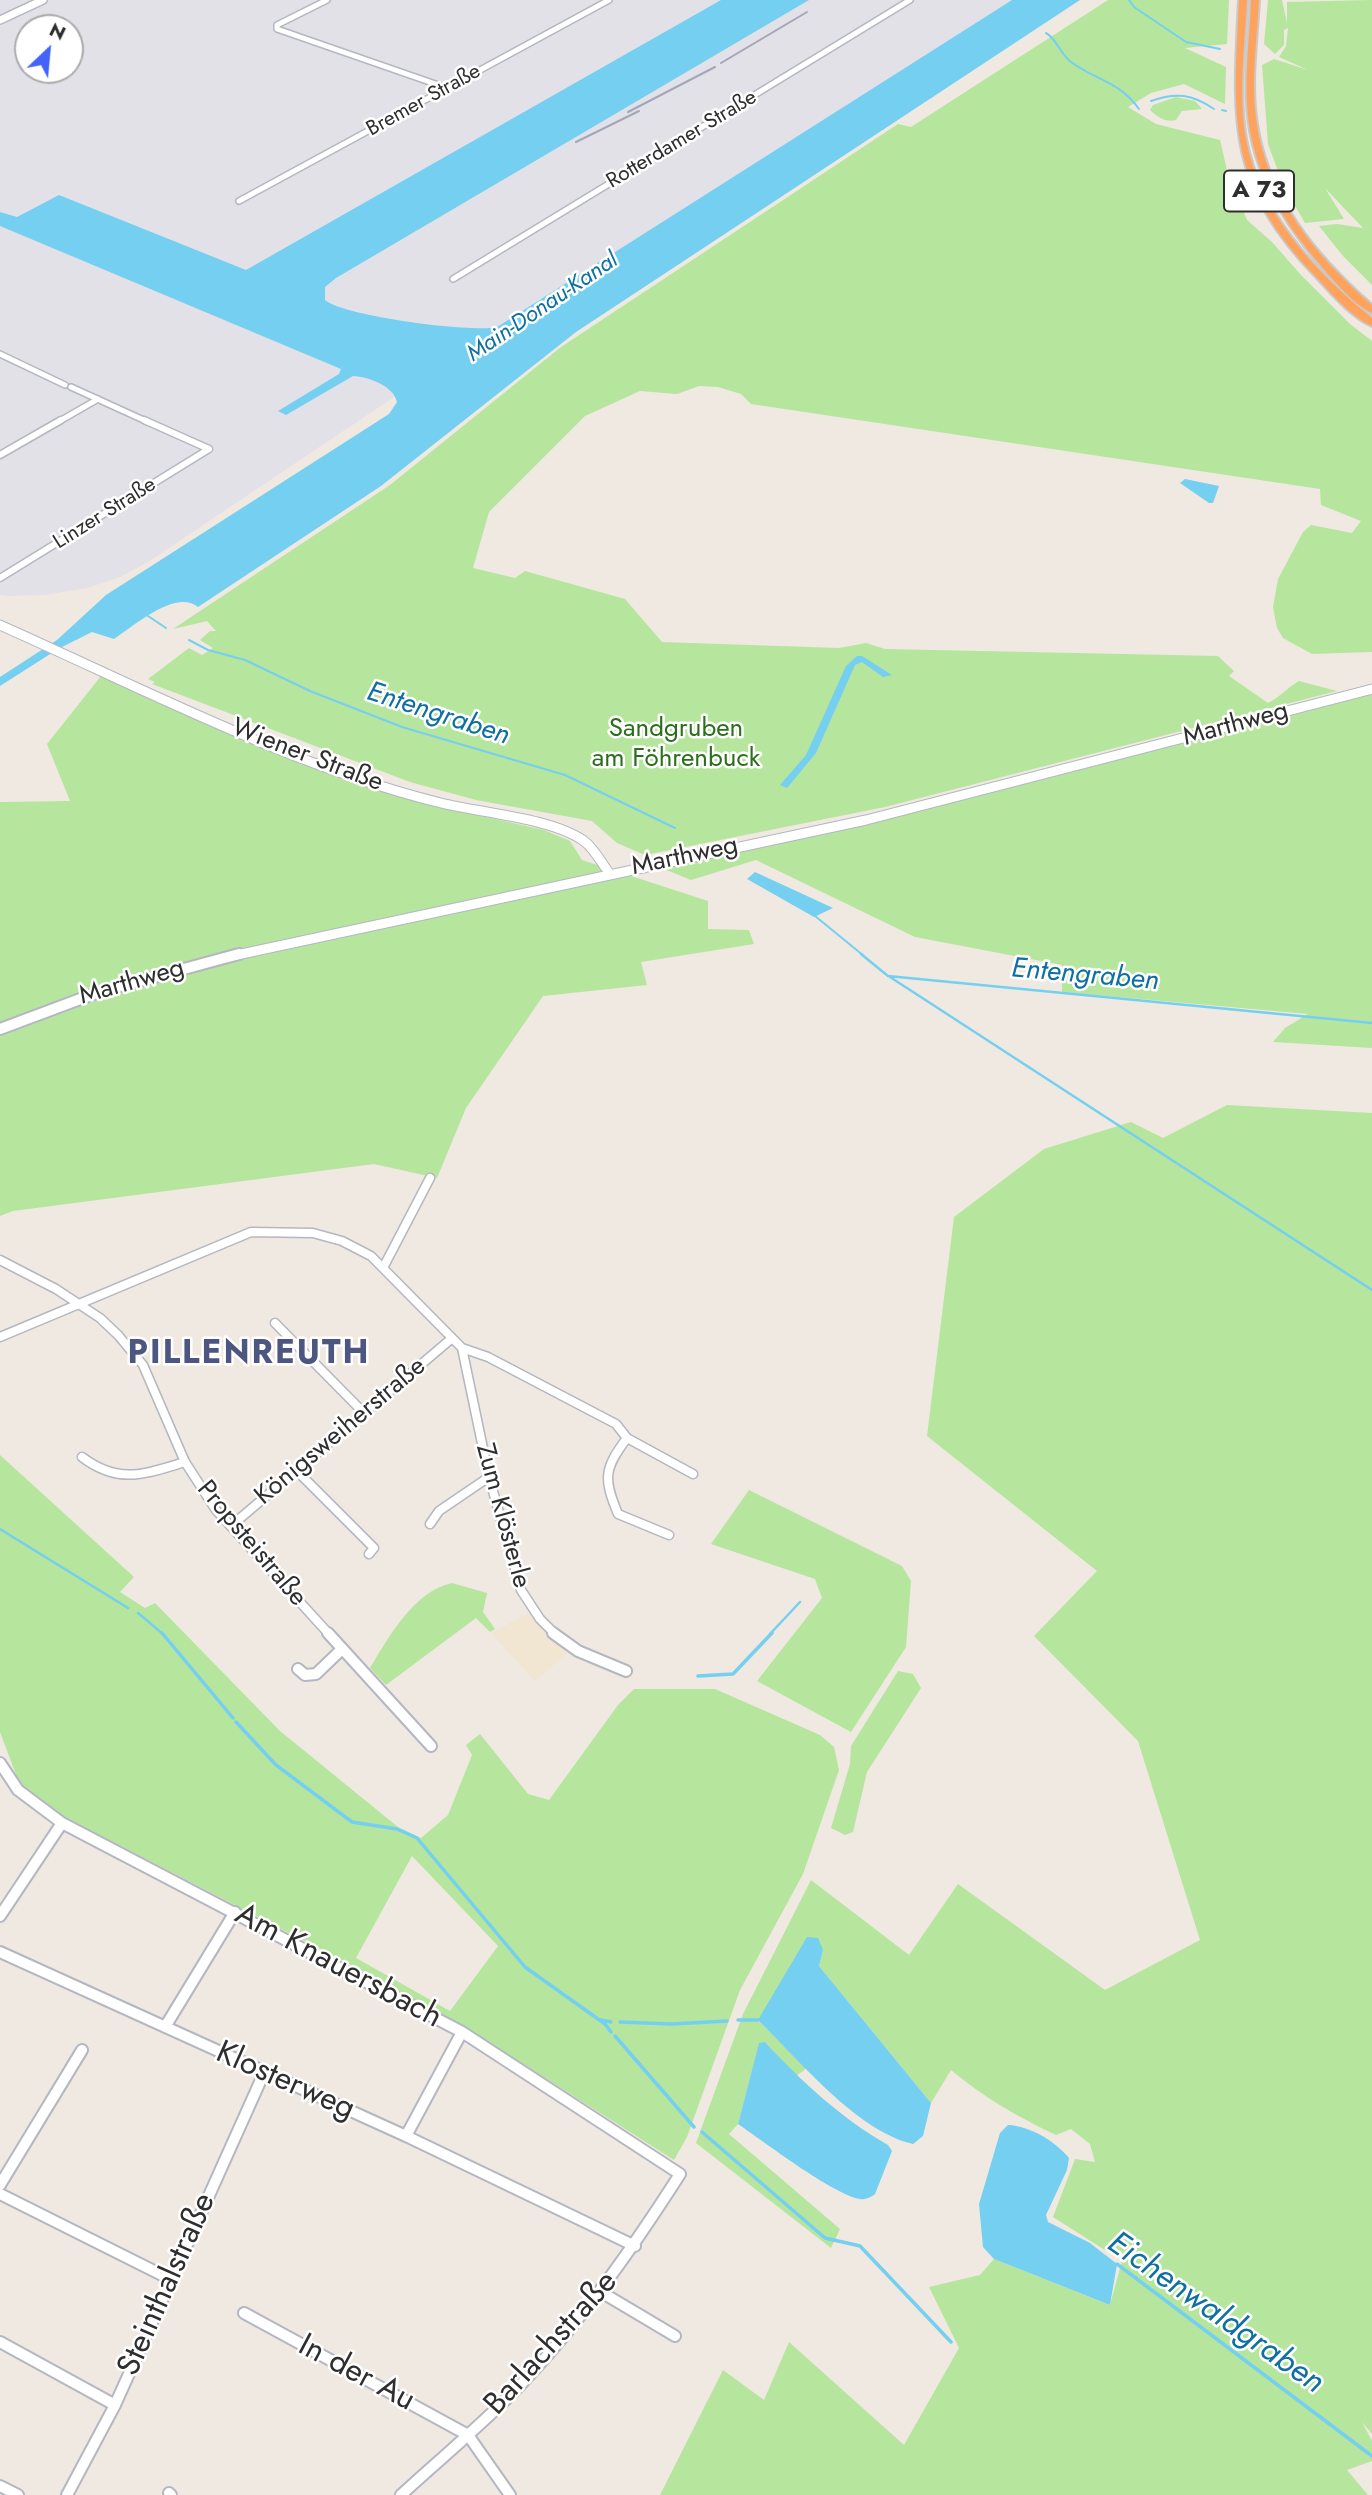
<!DOCTYPE html>
<meta charset="utf-8">
<style>
body{margin:0}
#map{position:relative;width:1372px;height:2495px;overflow:hidden;background:#efe9e1;font-family:Jost,sans-serif}
canvas{display:block}
.north{position:absolute;left:14px;top:14px;width:70px;height:70px;box-sizing:border-box;background:#fff;border:2px solid #ababab;border-radius:50%;rotate:26deg;font-size:19px;font-weight:700;line-height:28px;text-align:center;color:#2e2e2e}
.north::after{content:'';display:block;margin:auto;width:24px;height:32px;background:#4264fb;clip-path:polygon(50% 0,100% 100%,50% 72%,0 100%)}
</style>
<div id="map">
<canvas width="1372" height="2495"></canvas>
<div class="north">N</div>
</div>
<script>
const ctx = document.querySelector('canvas').getContext('2d');
ctx.lineJoin = 'round';
function fill(path, color) { ctx.fillStyle = color; ctx.fill(path, 'evenodd'); }
function strokePath(path, color, width, dash) { ctx.strokeStyle = color; ctx.lineWidth = width; ctx.lineCap = dash ? 'butt' : 'round'; ctx.setLineDash(dash || []); ctx.stroke(path); }
function label(font, color, halo, rows, align = 'center') {
  ctx.font = font + ' Jost,sans-serif'; ctx.lineWidth = 5; ctx.setLineDash([]); ctx.textBaseline = 'middle'; ctx.strokeStyle = halo; ctx.fillStyle = color; for (const [text, x, y, turn = 0] of rows) {
    ctx.save(); ctx.translate(x, y); ctx.rotate((+turn || 0) * Math.PI / 180); ctx.textAlign = isNaN(turn) ? turn : align; if (halo) ctx.strokeText(text, 0, 0); ctx.fillText(text, 0, 0); ctx.restore();
  }
}
fill(new Path2D(`
 M 0,0 L 1012,0 L 506,322 L 148,562 L 120,577 L 87,588 L 44,595 L 7,596 L 0,595 ZM 28,28 L 70,28 L 70,70 L 28,70 Z`), '#e3e1e8');
fill(new Path2D(`
 M 531,1612 L 569,1652 L 535,1681 L 491,1633 Z`), '#f0e6d1');
fill(new Path2D(`
 M 1108,0 L 1229,0 L 1227,44 L 1185,48 L 1226,67 L 1225,104 L 1184,84 L 1151,93 L 1128,107 L 1156,124 L 1220,140 L 1227,170 L 1247,220 L 1272,242 L 1301,275 L 1350,324 L 1372,341 L 1372,652 L 1312,654 L 1283,638 L 1277,628 L 1273,607 L 1278,579 L 1303,532 L 1311,525 L 1352,533 L 1361,521 L 1321,505 L 1320,489 L 751,404 L 741,394 L 718,387 L 699,386 L 677,394 L 640,391 L 585,416 L 489,512 L 473,568 L 515,578 L 525,571 L 625,599 L 662,642 L 839,648 L 866,643 L 885,649 L 1218,656 L 1234,671 L 1229,676 L 1268,703 C 1280,697 1287,688 1299,681 L 1337,691 L 885,807 L 645,855 L 617,843 L 592,821 L 476,800 L 410,782 L 152,684 L 155,682 L 148,679 L 189,648 L 202,655 L 213,648 L 200,640 L 210,631 L 216,631 L 207,621 L 173,629 L 390,485 L 561,347 L 898,124 L 911,127 Z
 M 1268,0 L 1282,0 L 1287,23 L 1287,2 L 1372,0 L 1372,285 L 1343,256 L 1319,226 L 1337,224 L 1363,228 L 1325,188 L 1344,219 L 1305,223 L 1284,187 L 1268,144 L 1262,65 L 1274,59 L 1308,70 L 1279,57 L 1286,46 L 1288,28 L 1284,30 L 1284,45 L 1275,54 L 1264,44 Z
 M 1176,97 L 1195,101 L 1202,109 L 1182,111 L 1176,120 C 1167,123 1157,117 1150,110 L 1153,105 Z
 M 101,676 L 341,779 L 424,803 L 544,830 L 570,841 L 582,860 L 708,901 L 708,929 L 749,930 L 754,944 L 641,962 L 647,985 L 543,996 L 466,1108 L 437,1178 L 374,1164 L 13,1211 L 0,1216 L 0,802 L 70,801 L 47,744 Z
 M 1372,693 L 1372,1048 L 1273,1042 L 1285,1028 L 1308,1014 L 1062,992 L 1062,965 L 915,937 L 756,860 L 691,880 L 664,869 L 852,826 Z
 M 1227,1105 L 1372,1113 L 1372,2434 L 1362,2422 L 1372,2441 L 1372,2461 L 1347,2470 L 1368,2495 L 660,2495 L 723,2370 L 764,2400 L 789,2342 L 904,2445 L 959,2348 L 929,2287 L 980,2275 L 994,2259 L 1110,2305 L 1122,2261 L 1053,2217 L 1075,2159 L 1095,2162 L 1090,2144 L 1071,2129 L 1056,2135 C 1018,2117 983,2097 951,2070 L 931,2103 L 819,1966 L 823,1950 L 758,2020 L 807,2068 L 796,2076 L 765,2042 L 759,2044 L 738,2124 L 729,2134 L 840,2229 L 831,2248 L 696,2143 L 743,2014 L 811,1880 L 909,1955 L 958,1884 L 1105,1990 L 1200,1940 L 1138,1741 L 1034,1636 L 1097,1571 L 927,1436 L 954,1217 L 1044,1149 L 1131,1122 L 1163,1138 Z
 M 0,1455 L 134,1577 L 120,1592 L 145,1608 L 155,1603 L 280,1731 L 398,1827 L 421,1838 L 448,1815 L 472,1755 L 466,1745 L 480,1734 L 528,1794 L 549,1800 L 618,1705 L 634,1689 L 715,1689 L 820,1735 L 834,1747 L 839,1770 L 803,1874 L 740,1990 L 687,2137 L 674,2160 L 468,2029 L 351,1965 L 24,1796 L 0,1732 ZM 412,1856 L 498,1946 L 450,2011 L 356,1958 Z
 M 749,1490 L 902,1566 L 911,1581 L 906,1647 L 851,1732 L 757,1681 L 822,1598 L 815,1579 L 711,1544 Z
 M 452,1583 L 487,1593 L 483,1612 L 495,1629 L 490,1632 L 476,1618 L 386,1685 L 370,1668 C 388,1638 414,1591 452,1583 Z
 M 898,1671 L 913,1674 L 921,1688 L 867,1772 L 853,1832 L 845,1835 L 831,1828 L 850,1764 L 851,1746 Z`), '#b6e59e');
fill(new Path2D(`
 M 721,0 L 809,0 L 336,278 L 325,287 L 325,300 C 343,316 472,333 497,327 L 1012,0 L 1080,0 L 576,332 L 381,486 L 198,607 C 177,589 137,623 114,639 L 92,632 L 58,649 L 0,686 L 0,677 L 57,640 L 106,595 L 389,414 L 397,402 C 393,385 368,377 353,376 L 286,415 L 278,411 L 339,374 L 341,369 L 0,226 L 0,212 L 17,217 L 59,195 L 246,270 Z
 M 1185,479 L 1219,486 L 1213,503 L 1209,503 L 1180,483 Z
 M 857,656 L 862,656 L 892,675 L 883,677 L 862,662 L 855,665 L 816,753 L 787,788 L 780,785 L 806,755 L 846,666 Z
 M 755,872 L 833,908 L 814,917 L 747,879 Z
 M 807,1937 L 818,1938 L 823,1950 L 819,1966 L 931,2103 L 923,2136 L 913,2144 C 857,2131 800,2061 758,2020 Z
 M 765,2042 C 802,2082 841,2118 888,2145 L 892,2151 L 875,2194 C 871,2197 866,2200 860,2199 C 834,2195 763,2141 738,2124 L 759,2043 Z
 M 1008,2125 C 1030,2126 1055,2141 1069,2158 L 1067,2170 L 1046,2215 L 1048,2222 L 1090,2243 L 1117,2264 L 1110,2305 L 994,2259 L 983,2247 L 979,2204 L 1000,2133 Z`), '#75cff0');
strokePath(new Path2D(`
 M 1129,0 L 1134,7 L 1186,42 L 1220,49
 M 1046,33 C 1057,39 1060,54 1071,62 C 1097,81 1119,81 1139,109
 M 1151,101 C 1176,92 1192,94 1214,109
 M 1222,110 L 1226,111
 M 148,616 L 166,628
 M 189,640 L 208,650 L 245,660 L 310,691 L 402,727 L 565,775 L 675,828
 M 815,916 L 864,956`), '#75cff0', 2);
strokePath(new Path2D(`
 M 861,954 L 888,976 L 1372,1023
 M 890,977 L 1372,1290
 M 0,1529 L 128,1608
 M 138,1613 L 163,1634
 M 770,1634 L 800,1602`), '#75cff0', 2.5);
strokePath(new Path2D(`
 M 162,1633 L 233,1718
 M 698,1676 L 733,1674 L 772,1633
 M 236,1722 L 276,1765 L 352,1822 L 397,1829 L 417,1838 L 525,1967 L 605,2024 L 611,2032
 M 601,2020 L 611,2022
 M 738,2020 L 758,2020
 M 620,2022 L 672,2024 L 727,2021
 M 615,2036 L 694,2127
 M 702,2132 L 825,2238 L 860,2246 L 951,2342
 M 1117,2264 L 1372,2456`), '#75cff0', 3.5);
const streetFar3 = new Path2D(`
 M 327,0 L 277,25 L 277,29 L 447,88
 M 239,201 L 609,0
 M 453,279 L 910,0
 M 0,354 L 65,385
 M 71,387 L 148,422
 M 58,422 L 98,399`);
const streetFar2 = new Path2D(`
 M 144,420 L 209,449
 M 0,455 L 61,420
 M 0,578 L 209,449`);
const streetFar1 = new Path2D(`
 M 0,1260 L 56,1289 L 100,1318 L 118,1335 L 143,1365 L 185,1462 L 216,1510 L 329,1634
 M 383,1268 L 430,1178
 M 275,1323 L 364,1413
 M 0,1337 L 251,1232 L 313,1233 L 342,1241 L 371,1256 L 462,1348 L 489,1477 L 521,1590 L 540,1619 L 555,1634
 M 462,1348 L 488,1357 L 616,1424 L 627,1438 L 693,1474
 M 627,1438 C 604,1469 603,1478 618,1514 L 669,1535
 M 82,1457 C 119,1485 145,1474 185,1462
 M 296,1470 L 374,1548 L 369,1554
 M 430,1524 L 439,1511 L 489,1477
 M 231,1526 L 451,1339`);
const street = new Path2D(`
 M 328,1633 L 431,1746
 M 553,1633 L 578,1651 L 626,1671
 M 298,1669 L 305,1675 L 316,1674 L 342,1649
 M 0,1763 L 18,1790 L 62,1823 L 462,2032 L 680,2174 C 634,2246 585,2316 526,2379 C 487,2421 443,2456 401,2495
 M 0,1916 L 62,1823
 M 0,1952 L 406,2136 L 635,2246
 M 165,2027 L 235,1912
 M 406,2136 L 462,2032
 M 0,2185 L 82,2050
 M 0,2194 L 170,2279
 M 601,2292 L 675,2336
 M 244,2313 L 468,2435 L 510,2495
 M 0,2342 L 115,2405
 M 0,2486 L 18,2495
 M 169,2493 L 171,2495
 M 67,2495 L 115,2405 L 264,2073`);
const secondaryFar2 = new Path2D(`
 M 0,20 L 43,0`);
const secondaryFar1 = new Path2D(`
 M 0,625 C 144,689 288,765 441,803 C 481,813 552,818 584,841 C 594,848 602,864 610,874
 M 232,956 L 866,820 L 1372,689`);
const secondary = new Path2D(`
 M 0,1029 L 99,992 L 239,954`);
const highway = new Path2D(`
 M 1239,0 L 1247,0 C 1245,46 1238,93 1246,139 C 1260,214 1315,271 1372,318 L 1372,326 C 1351,317 1331,293 1316,277 C 1226,184 1233,120 1239,0 Z
 M 1251,0 L 1259,0 C 1257,39 1251,79 1256,118 C 1266,196 1315,255 1372,305 L 1372,313 C 1353,304 1334,281 1321,266 C 1280,219 1249,165 1247,102 C 1245,68 1250,34 1251,0 Z`);
strokePath(streetFar3, '#b4b7c1', 8);
strokePath(streetFar2, '#b4b7c1', 9);
strokePath(streetFar1, '#b4b7c1', 11);
strokePath(street, '#b4b7c1', 14);
strokePath(secondaryFar2, '#b4b7c1', 10);
strokePath(secondaryFar1, '#b4b7c1', 11);
strokePath(secondary, '#b4b7c1', 14);
strokePath(highway, '#c9c9c9', 4);
strokePath(streetFar3, '#fff', 5);
strokePath(streetFar2, '#fff', 6);
strokePath(streetFar1, '#fff', 8);
strokePath(street, '#fff', 10);
strokePath(secondaryFar2, '#fff', 7);
strokePath(secondaryFar1, '#fff', 9);
strokePath(secondary, '#fff', 10);
fill(highway, '#ffa35c');
strokePath(new Path2D(`
 M 721,63 L 807,12
 M 628,112 L 715,67
 M 576,142 L 639,111`), '#a3a6b8', 2);
label('21px', '#2e2e2e', '#fff', [
 ["Bremer Straße",424,101,-29],
 ["Rotterdamer Straße",682,140,-31],
 ["Linzer Straße",105,514,-32]
]);
label('italic 23px', '#0d6fa3', '#fff', [
 ["Main-Donau-Kanal",543,308,-34]
]);
for (const [x, y, w] of [
 [1259,191,70]
]) { const box = new Path2D(); box.roundRect(x - w / 2, y - 20.5, w, 41, 5); ctx.fillStyle = '#fff'; ctx.fill(box); strokePath(box, '#2e2e2e', 2); }
label('bold 24px', '#2e2e2e', null, [
 ["A 73",1259,191]
]);
label('26px', '#2e2e2e', '#fff', [
 ["Marthweg",1236,725,-15],
 ["Wiener Straße",307,756,21],
 ["Marthweg",685,857,-12],
 ["Marthweg",132,983,-16],
 ["Königsweiherstraße",341,1432,-40],
 ["Zum Klösterle",502,1516,75],
 ["Propsteistraße",251,1544,50]
]);
label('26px', '#2c6e1b', '#fff', [
 ["Sandgruben",676,730],
 ["am Föhrenbuck",676,760]
]);
label('italic 28px', '#0d6fa3', '#fff', [
 ["Entengraben",438,715,18],
 ["Entengraben",1085,976,5]
]);
label('32px', '#2e2e2e', '#fff', [
 ["Am Knauersbach",338,1967,28],
 ["Klosterweg",285,2082,24],
 ["Steinthalstraße",168,2285,-66],
 ["Barlachstraße",552,2344,-48],
 ["In der Au",356,2374,28]
]);
ctx.letterSpacing = '2px';
label('bold 33px', '#4d5680', '#fff', [
 ["PILLENREUTH",249,1355]
]);
ctx.letterSpacing = '0px';
label('italic 33px', '#0d6fa3', '#fff', [
 ["Eichenwaldgraben",1215,2314,35]
]);
</script>
